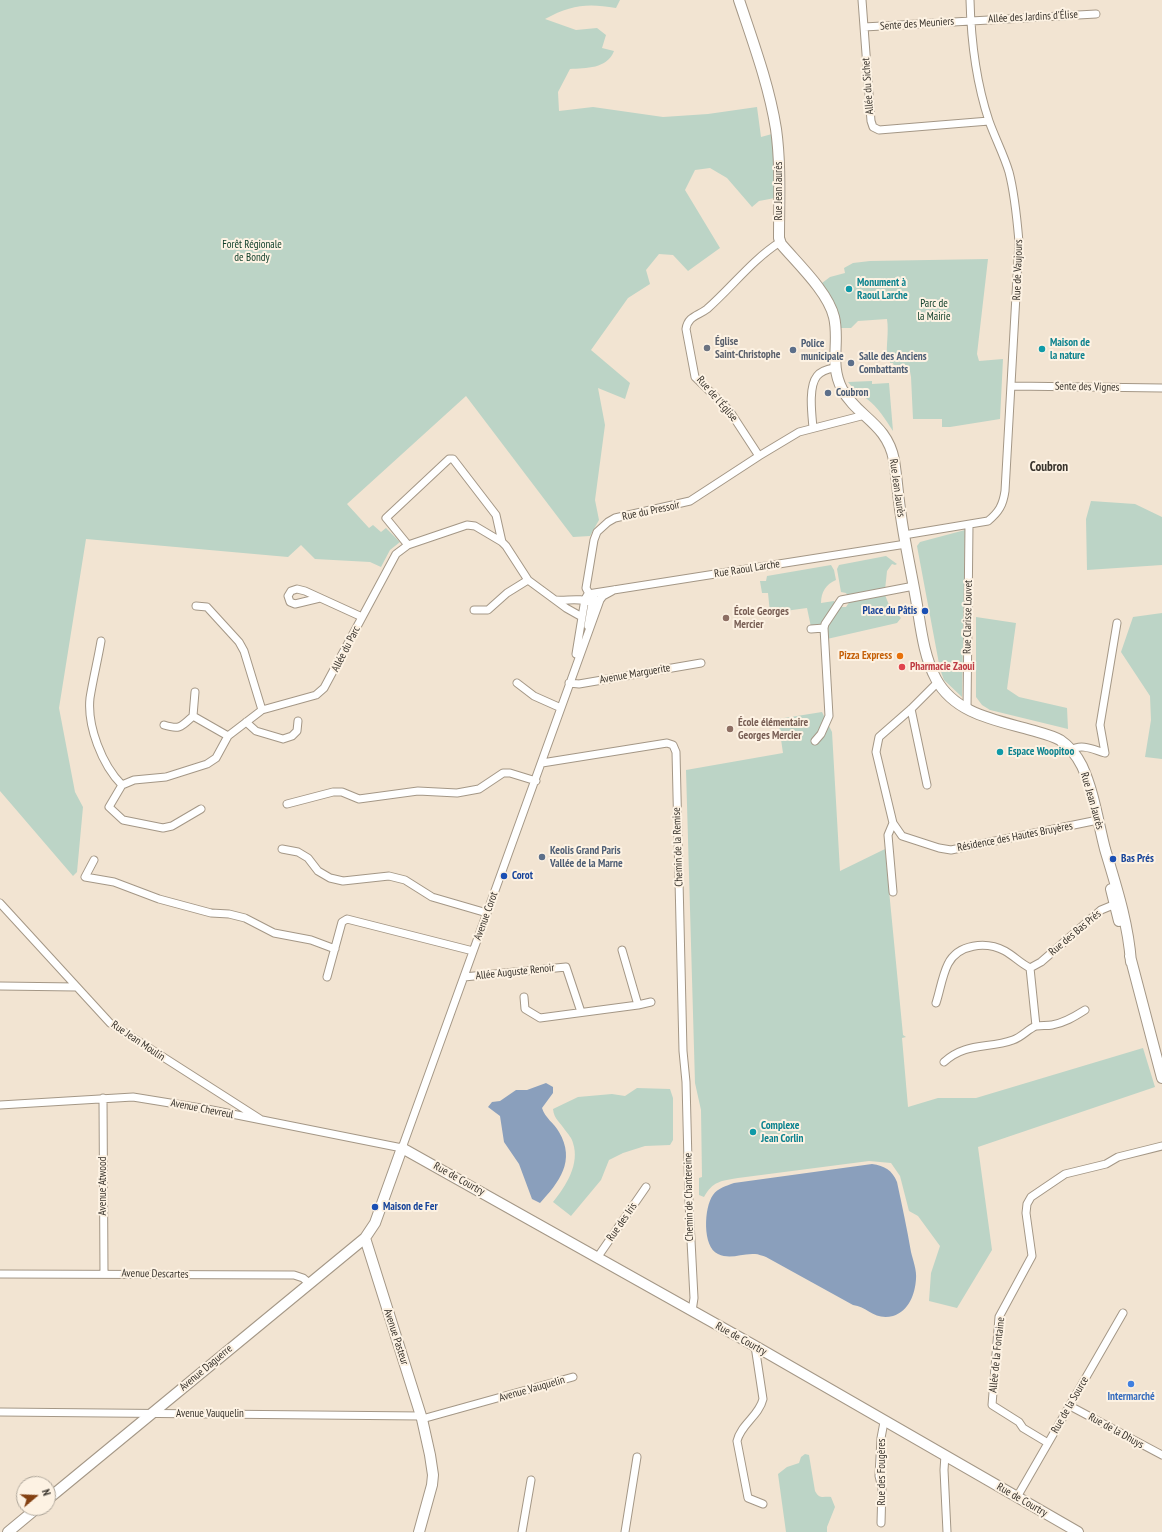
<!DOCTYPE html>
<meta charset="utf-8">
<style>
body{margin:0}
#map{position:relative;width:1162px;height:1532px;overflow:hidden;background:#f2e4d2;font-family:"PT Sans Narrow",sans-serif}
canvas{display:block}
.north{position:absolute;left:16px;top:1476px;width:40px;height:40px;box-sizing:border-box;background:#fdf2e3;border:1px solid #aea69a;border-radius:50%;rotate:71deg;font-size:11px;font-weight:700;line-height:16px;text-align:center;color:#38332c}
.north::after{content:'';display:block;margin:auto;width:14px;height:18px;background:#844112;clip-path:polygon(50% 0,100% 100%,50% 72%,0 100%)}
</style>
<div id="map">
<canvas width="1162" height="1532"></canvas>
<div class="north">N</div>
</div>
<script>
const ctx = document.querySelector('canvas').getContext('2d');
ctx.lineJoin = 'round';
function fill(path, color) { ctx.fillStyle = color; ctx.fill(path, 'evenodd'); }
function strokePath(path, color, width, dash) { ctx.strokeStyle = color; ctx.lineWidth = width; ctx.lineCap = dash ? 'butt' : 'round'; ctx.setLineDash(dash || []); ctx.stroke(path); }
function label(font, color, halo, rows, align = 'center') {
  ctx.font = font + ' "PT Sans Narrow",sans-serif'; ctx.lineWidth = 4; ctx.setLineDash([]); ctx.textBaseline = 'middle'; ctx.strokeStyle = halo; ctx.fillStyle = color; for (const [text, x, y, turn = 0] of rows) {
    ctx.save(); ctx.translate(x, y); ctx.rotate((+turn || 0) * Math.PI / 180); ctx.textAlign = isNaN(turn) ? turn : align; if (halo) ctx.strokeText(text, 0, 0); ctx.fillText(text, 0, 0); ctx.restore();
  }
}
fill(new Path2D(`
 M 0,0 L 620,0 L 616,8 C 587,3 571,5 545,19 L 576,30 L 597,28 L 606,35 L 602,48 L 614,51 C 607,69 586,68 570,69 L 558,92 L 559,111 L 593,107 L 663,117 L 708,114 L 757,107 L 761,137 L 772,134 L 777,174 L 775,198 L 759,201 L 752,207 L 727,178 L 710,168 L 695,170 L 685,190 L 720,248 L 688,271 L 673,255 L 659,254 L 646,270 L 650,284 L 628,298 L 591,350 L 630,383 L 625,399 L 598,388 L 605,425 L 595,500 L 599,520 L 590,536 L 573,537 L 466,396 L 347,504 L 369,528 L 373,525 L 381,532 L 386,528 L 400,542 L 390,550 L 381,567 L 370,562 L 315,559 L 301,545 L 288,557 L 86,539 L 59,708 L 75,792 L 83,807 L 77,872 L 73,876 L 0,791 Z
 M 988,259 L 977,354 L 979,361 L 1003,359 L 1000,419 L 950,427 L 942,427 L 942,419 L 913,419 L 911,377 L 909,366 L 894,366 L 893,363 L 890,363 L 890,359 L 887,359 C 886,345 889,332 887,319 L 858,321 L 851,328 L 840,328 L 839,316 L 822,283 L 830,277 L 845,273 L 844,268 L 853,263 L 870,261 Z
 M 872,381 L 872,384 L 889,383 L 893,431 C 885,419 878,407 867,399 C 860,393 854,390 848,382 Z
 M 1091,501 L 1135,504 L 1162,517 L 1162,565 L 1087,570 L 1086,519 Z
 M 965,530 L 962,697 L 944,680 L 940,669 L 917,546 L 920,542 Z
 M 886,556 L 897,564 L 895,565 L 892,564 L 887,571 L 885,590 L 848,596 L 846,593 L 841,592 L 837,569 L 839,565 Z
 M 831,565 L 834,570 L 836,580 C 826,584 821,592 821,603 L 834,601 L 835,605 L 822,625 L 811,627 L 807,608 L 770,613 L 768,593 L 762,593 L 760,581 L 766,581 L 767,576 Z
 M 885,595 L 889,605 L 901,618 L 897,623 L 827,639 L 826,628 L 839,607 L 846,607 L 850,601 Z
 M 1162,613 L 1162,759 L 1145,757 L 1151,720 L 1150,696 L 1121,652 L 1133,617 Z
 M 976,617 L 1016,623 L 1007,689 L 1019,697 L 1067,708 L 1068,729 L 990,710 L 982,705 L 976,697 Z
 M 822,712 L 832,732 L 840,871 L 885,849 L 903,1035 L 906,1037 L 902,1038 L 908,1107 L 938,1098 L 976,1098 L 1143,1048 L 1155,1087 L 978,1147 L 992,1250 L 957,1308 L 929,1301 L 931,1273 L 940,1246 L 918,1216 L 909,1211 L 900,1176 L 891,1163 L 869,1161 L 738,1178 C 721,1181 713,1181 704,1197 L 699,1195 L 699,1178 L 702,1177 L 701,1110 L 695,1083 L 686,770 L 783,753 L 778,719 Z
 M 637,1088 L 670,1089 L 673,1098 L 673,1140 L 670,1145 L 645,1146 L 623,1153 L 609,1160 L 601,1180 L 571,1216 L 553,1202 C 566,1186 580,1164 573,1143 C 572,1138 568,1134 565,1130 C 560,1122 554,1119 553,1109 L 578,1097 L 612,1094 L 625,1096 Z
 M 805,1454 L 809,1455 L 815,1491 C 820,1500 823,1496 831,1497 L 835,1507 L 827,1527 L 827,1532 L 786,1532 L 778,1474 L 787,1467 L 799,1463 L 801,1457 Z`), '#bcd4c6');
fill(new Path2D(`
 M 546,1083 L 553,1087 L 553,1093 L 542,1108 C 545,1118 554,1123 559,1132 C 576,1161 559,1182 540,1203 L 532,1199 L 519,1164 L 504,1142 L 500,1116 L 488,1107 L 492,1102 L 500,1101 L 516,1090 L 527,1090 Z
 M 872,1164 C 885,1166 892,1170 897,1182 C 902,1205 907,1229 911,1252 C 913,1260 917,1271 916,1279 C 915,1294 909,1311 893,1316 C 875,1321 868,1307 853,1305 L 766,1257 C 763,1256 758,1254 755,1254 C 741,1253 731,1260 718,1254 C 702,1247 704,1207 713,1195 C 718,1188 726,1186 734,1183 Z`), '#8a9fbc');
const street = new Path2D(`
 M 862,0 L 871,121 L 873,127 L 879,130 L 989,121
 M 864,27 L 1096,14
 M 1012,386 L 1162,388
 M 813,428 C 812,415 808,387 817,376 C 821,371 828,369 834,368
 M 759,456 L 729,410 L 695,377 L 686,329 C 688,316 698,316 707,309 C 732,287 752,260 780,242
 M 904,535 L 988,521 C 999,512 1003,505 1005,491 L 1019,242 C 1017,219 1015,195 1009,172 C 1004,155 995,138 989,121 C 976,82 971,40 970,0
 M 408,545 L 386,518 L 449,459 L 453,459 L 496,515 L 502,542
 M 320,598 L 295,604 L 290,602 L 288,596 L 291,591 L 297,589 L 305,591 L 362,617
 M 556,600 C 568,601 581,597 592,603 L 588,626
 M 600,600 L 592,599 L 586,588 L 594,540 L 597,532 L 608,522 L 615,518 L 690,501 L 759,456 L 799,432 L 865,415
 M 196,606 L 207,607 L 239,642 L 244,651 L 262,710
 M 474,610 L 488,610 L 507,593 L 528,580
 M 811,629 L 824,628
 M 101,641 C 98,659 93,679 90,698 C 87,726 102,765 122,785
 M 576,654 L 585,599 L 588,594 L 906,544
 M 938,682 L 911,709 L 879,737 L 876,752 L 893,823 L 902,836 L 939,848 L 951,850 L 1098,820
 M 517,683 L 534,696 L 561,708
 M 569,683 L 579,684 L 701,663
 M 911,709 L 927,785
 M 967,709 L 969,525
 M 193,716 L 228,736
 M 246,722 L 256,731 L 283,739 L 292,736 L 297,731 L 298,721
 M 164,725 C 180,730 181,727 193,716 L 195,692
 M 815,741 L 821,734 L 829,716 L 824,628 L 825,624 L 841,600 L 914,586
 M 1071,750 C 1082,743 1094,750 1105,753 L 1100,725 L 1117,623
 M 542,763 L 667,743 L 673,745 L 676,752 L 683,1051 L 686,1082 L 689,1202 L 694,1298 L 692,1311
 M 287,804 L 333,792 L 342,792 L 359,799 L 418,791 L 457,793 L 479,789 L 503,773 L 510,773 L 536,781
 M 201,809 L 172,826 L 163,828 L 123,820 L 109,807 L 122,785 L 134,780 L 166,777 L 207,764 L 216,758 L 228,736 L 262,710 L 316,695 L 324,688 L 396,554 L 408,545 L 467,525 L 475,526 L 502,542 L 506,546 L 528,580 L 566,608 L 582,617
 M 893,823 L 888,835 L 893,892
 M 282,849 L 298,852 L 308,858 L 318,871 L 330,878 L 343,881 L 389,876 L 405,880 L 432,897 L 487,913
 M 94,860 L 85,877 L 114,882 L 159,899 L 211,913 L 229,914 L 245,918 L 274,933 L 311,940 L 335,949
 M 0,903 L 110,1023 L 260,1119
 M 622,950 L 638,1005
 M 1030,968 L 1041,962 L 1101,910 L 1118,903
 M 1030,968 L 1036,1026
 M 327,977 L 342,922 L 347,919 L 473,951
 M 464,977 L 566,967 L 581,1012
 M 0,986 L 76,987
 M 524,997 L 525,1009 L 540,1018 L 638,1005 L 651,1002
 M 936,1003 C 940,991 942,976 948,964 C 958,944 986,941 1005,951 C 1014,956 1020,963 1030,968
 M 944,1062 C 966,1042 988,1049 1013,1040 C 1022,1037 1028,1029 1036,1026 C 1041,1025 1047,1026 1052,1025 C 1064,1023 1074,1017 1085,1010
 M 103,1098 L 104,1273
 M 0,1105 L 133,1097 L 207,1109 L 402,1148 L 600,600 L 603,596 L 614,590
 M 597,1258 L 646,1187
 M 0,1274 L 294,1275 L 303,1278 L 309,1283
 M 755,1346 L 763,1399 C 759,1416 741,1424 737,1441 L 748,1498 L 763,1504
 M 1070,1406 L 1162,1455
 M 0,1412 L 421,1416
 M 422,1419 L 573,1377
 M 1048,1443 L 1023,1428 L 1019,1422 L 992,1405 L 999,1317 L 1032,1256 L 1026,1213 L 1027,1204 L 1031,1197 L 1065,1174 L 1106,1164 L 1118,1157 L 1162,1146
 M 945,1455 L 944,1470 L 947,1532
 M 1017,1497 L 1123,1313
 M 881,1523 L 882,1488 L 879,1476 L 881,1438 L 884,1422
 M 522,1532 L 531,1480
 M 625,1532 L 637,1457`);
const secondary = new Path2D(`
 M 739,0 C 753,42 769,85 776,129 C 781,165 779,202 779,238 L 781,244 C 798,264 828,292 834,317 C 840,342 829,364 842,389 C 857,417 887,423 894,460 C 897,479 898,497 901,516 C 905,545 912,575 917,605 C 921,629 924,657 936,679 C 955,714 996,720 1031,730 C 1041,733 1051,735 1060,740 C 1069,746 1077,756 1082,766 C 1094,792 1098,822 1105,849 C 1116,886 1128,922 1131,962
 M 1111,889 L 1119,921
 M 1130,956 L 1162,1078
 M 365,1238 L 422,1419 L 430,1455 L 433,1475 L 432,1485 L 419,1532
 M 48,1499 L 365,1238 L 375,1223 L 402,1148 L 755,1346 L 1078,1532
 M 8,1532 L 37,1508`);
strokePath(street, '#a49786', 9);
strokePath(secondary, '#a49786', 12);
strokePath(street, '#fff', 7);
strokePath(secondary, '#fff', 10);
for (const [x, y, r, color] of [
 [849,289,4,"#0f9aa8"],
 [707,348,4,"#6b7280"],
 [1042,349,4,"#0f9aa8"],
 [793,350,4,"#5c6f8a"],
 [851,363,4,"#5c6f8a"],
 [828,393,4,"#5c6f8a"],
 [925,611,4,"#1a4fb4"],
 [726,618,4,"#8d6e63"],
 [900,656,4,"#e8710a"],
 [902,667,4,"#e0444e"],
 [730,729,4,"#8d6e63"],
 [1000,752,4,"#0f9aa8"],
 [542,857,4,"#5c6f8a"],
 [1113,859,4,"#1a4fb4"],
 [504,876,4,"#1a4fb4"],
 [753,1132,4,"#0f9aa8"],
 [375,1207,4,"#1a4fb4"],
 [1131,1384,4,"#3f7fe0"]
]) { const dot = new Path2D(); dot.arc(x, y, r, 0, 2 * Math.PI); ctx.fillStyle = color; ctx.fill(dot); strokePath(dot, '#fdf2e3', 1.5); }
label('11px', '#38332c', '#fdf2e3', [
 ["Allée des Jardins d'Élise",1033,17,-3],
 ["Sente des Meuniers",917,24,-4],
 ["Allée du Sichet",868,86,-94],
 ["Rue Jean Jaurès",779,191,-90],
 ["Rue de Vaujours",1018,270,-88],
 ["Sente des Vignes",1087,387,1],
 ["Rue de l'Église",717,399,49],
 ["Rue Jean Jaurès",897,488,82],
 ["Rue du Pressoir",651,511,-12],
 ["Rue Raoul Larche",747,569,-9],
 ["Rue Clarisse Louvet",968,617,-89],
 ["Allée du Parc",346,649,-63],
 ["Avenue Marguerite",635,674,-10],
 ["Rue Jean Jaurès",1092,801,74],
 ["Résidence des Hautes Bruyères",1015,837,-11],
 ["Chemin de la Remise",678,847,-92],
 ["Avenue Corot",486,916,-70],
 ["Rue des Bas Prés",1075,933,-40],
 ["Allée Auguste Renoir",515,972,-6],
 ["Rue Jean Moulin",138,1041,34],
 ["Avenue Chevreul",202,1109,11],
 ["Rue de Courtry",459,1179,29],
 ["Avenue Atwood",103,1186,-90],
 ["Chemin de Chantereine",689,1197,-91],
 ["Rue des Iris",622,1222,-55],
 ["Avenue Descartes",155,1274,1],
 ["Avenue Pasteur",396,1337,72],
 ["Rue de Courtry",741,1339,29],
 ["Allée de la Fontaine",997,1355,-84],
 ["Avenue Daguerre",206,1368,-40],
 ["Avenue Vauquelin",532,1389,-16],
 ["Rue de la Source",1070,1405,-60],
 ["Avenue Vauquelin",210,1414],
 ["Rue de la Dhuys",1116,1431,29],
 ["Rue des Fougères",882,1472,-90],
 ["Rue de Courtry",1022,1500,30]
]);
label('11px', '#11402b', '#fdf2e3', [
 ["Forêt Régionale",252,245],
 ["de Bondy",252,258],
 ["Parc de",934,304],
 ["la Mairie",934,317]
]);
label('bold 11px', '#0d838f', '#fdf2e3', [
 ["Monument à",857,283],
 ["Raoul Larche",857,296],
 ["Maison de",1050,343],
 ["la nature",1050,356],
 ["Espace Woopitoo",1008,752],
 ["Complexe",761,1126],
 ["Jean Corlin",761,1139]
], 'left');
label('bold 11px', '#5b616d', '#fdf2e3', [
 ["Église",715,342],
 ["Saint-Christophe",715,355]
], 'left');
label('bold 11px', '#4e5e75', '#fdf2e3', [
 ["Police",801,344],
 ["municipale",801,357],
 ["Salle des Anciens",859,357],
 ["Combattants",859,370],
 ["Coubron",836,393],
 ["Keolis Grand Paris",550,851],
 ["Vallée de la Marne",550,864]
], 'left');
label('bold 11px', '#164399', '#fdf2e3', [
 ["Place du Pâtis",917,611,"right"],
 ["Bas Prés",1121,859],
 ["Corot",512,876],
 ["Maison de Fer",383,1207]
], 'left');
label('bold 11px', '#785e54', '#fdf2e3', [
 ["École Georges",734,612],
 ["Mercier",734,625],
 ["École élémentaire",738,723],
 ["Georges Mercier",738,736]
], 'left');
label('bold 11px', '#c56008', '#fdf2e3', [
 ["Pizza Express",892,656]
], 'right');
label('bold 11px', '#be3a42', '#fdf2e3', [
 ["Pharmacie Zaoui",910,667]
], 'left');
label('bold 11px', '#366cbe', '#fdf2e3', [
 ["Intermarché",1131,1397]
]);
label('bold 13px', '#38332c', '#fdf2e3', [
 ["Coubron",1049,467]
]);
</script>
